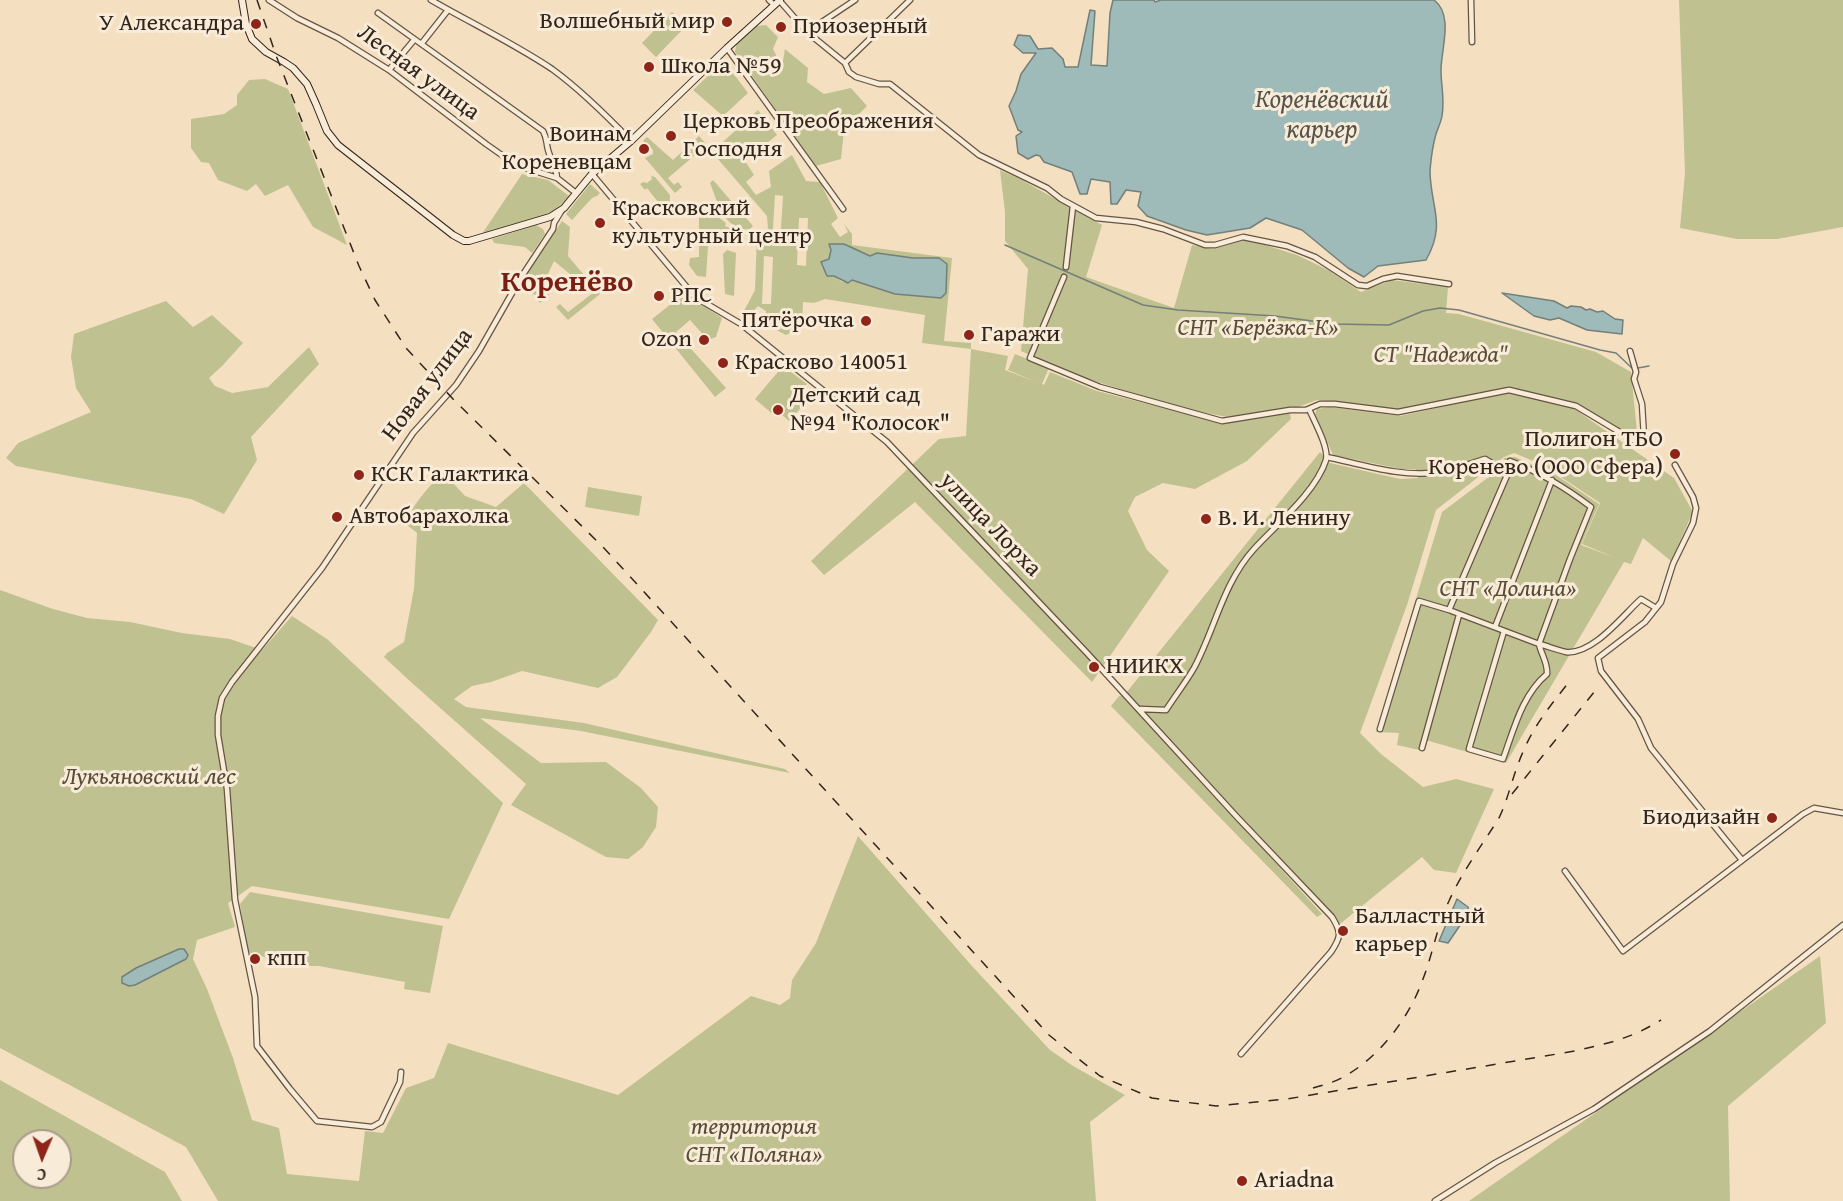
<!DOCTYPE html>
<meta charset="utf-8">
<style>
body{margin:0}
#map{position:relative;width:1843px;height:1201px;overflow:hidden;background:#f4e0c1;font-family:"Gentium Book Plus",serif}
canvas{display:block}
.north{position:absolute;left:12px;top:1129px;width:60px;height:60px;box-sizing:border-box;background:#f8ebd7;border:2px solid #aa9c8c;border-radius:50%;rotate:182deg;font-size:16px;font-weight:700;line-height:24px;text-align:center;color:#34251b}
.north::after{content:'';display:block;margin:auto;width:21px;height:27px;background:#8f2418;clip-path:polygon(50% 0,100% 100%,50% 72%,0 100%)}
</style>
<div id="map">
<canvas width="1843" height="1201"></canvas>
<div class="north">С</div>
</div>
<script>
const ctx = document.querySelector('canvas').getContext('2d');
ctx.lineJoin = 'round';
function fill(path, color) { ctx.fillStyle = color; ctx.fill(path, 'evenodd'); }
function strokePath(path, color, width, dash) { ctx.strokeStyle = color; ctx.lineWidth = width; ctx.lineCap = dash ? 'butt' : 'round'; ctx.setLineDash(dash || []); ctx.stroke(path); }
function label(font, color, halo, rows, align = 'center') {
  ctx.font = font + ' "Gentium Book Plus",serif'; ctx.lineWidth = 6; ctx.setLineDash([]); ctx.textBaseline = 'middle'; ctx.strokeStyle = halo; ctx.fillStyle = color; for (const [text, x, y, turn = 0] of rows) {
    ctx.save(); ctx.translate(x, y); ctx.rotate((+turn || 0) * Math.PI / 180); ctx.textAlign = isNaN(turn) ? turn : align; if (halo) ctx.strokeText(text, 0, 0); ctx.fillText(text, 0, 0); ctx.restore();
  }
}
fill(new Path2D(`
 M 1679,0 L 1843,0 L 1843,227 L 1777,239 L 1737,239 L 1680,228 L 1685,173 Z
 M 672,12 L 686,26 L 656,57 L 642,43 Z
 M 766,25 L 778,37 L 773,49 L 777,57 L 777,63 L 783,61 L 785,49 L 808,68 L 807,82 L 824,94 L 851,88 L 867,106 L 858,115 L 852,115 L 845,121 L 841,159 L 816,166 L 735,52 L 737,40 L 756,26 Z
 M 724,61 L 748,93 L 723,116 L 693,90 Z
 M 265,79 L 288,89 L 347,245 L 313,227 L 288,185 L 265,196 L 256,184 L 247,191 L 218,180 L 209,163 L 201,162 L 191,148 L 191,119 L 224,114 L 237,105 L 237,95 L 249,80 Z
 M 758,110 L 777,135 L 745,161 L 754,175 L 746,182 L 756,195 L 771,187 L 769,171 L 792,155 L 806,181 L 820,182 L 838,218 L 831,224 L 840,237 L 848,232 L 844,224 L 852,234 L 852,245 L 952,258 L 944,341 L 971,343 L 971,349 L 1008,356 L 1005,370 L 1036,382 L 1008,370 L 1015,354 L 1049,368 L 1042,384 L 1044,385 L 1050,372 L 1097,391 L 1222,423 L 1290,413 L 1291,419 L 1247,461 L 1195,489 L 1163,483 L 1135,497 L 1128,511 L 1147,550 L 1169,571 L 1092,682 L 915,502 L 824,575 L 811,561 L 939,439 L 966,436 L 971,349 L 922,343 L 925,315 L 825,299 L 814,303 L 803,302 L 802,327 L 786,335 L 765,324 L 766,311 L 758,306 L 750,315 L 744,311 L 755,290 L 757,235 L 768,229 L 767,216 L 717,158 L 714,150 ZM 775,195 L 783,196 L 780,244 L 772,243 ZM 799,218 L 808,218 L 806,266 L 797,265 ZM 829,244 L 844,244 L 870,256 L 877,253 L 913,258 L 939,258 L 940,298 L 895,294 L 852,280 L 842,282 L 834,276 L 821,262 L 829,259 L 831,250 ZM 764,256 L 773,257 L 771,304 L 762,304 Z
 M 699,136 L 707,145 L 668,178 L 674,185 L 678,182 L 682,187 L 675,193 L 645,158 L 653,154 L 653,150 L 643,141 L 647,137 L 673,160 Z
 M 1000,170 L 1020,179 L 1102,225 L 1086,277 L 1174,308 L 1192,245 L 1213,249 L 1244,240 L 1265,245 L 1297,255 L 1328,270 L 1361,292 L 1392,280 L 1448,287 L 1446,313 L 1459,314 L 1596,352 L 1631,372 L 1638,441 L 1578,405 L 1510,388 L 1398,410 L 1317,400 L 1298,407 L 1227,417 L 1185,409 L 1144,397 L 1071,373 L 1021,351 L 1028,269 L 1005,241 L 1005,212 Z
 M 522,174 L 548,180 L 569,196 C 550,221 511,225 482,234 Z
 M 651,176 L 655,177 L 670,195 L 669,215 L 663,207 L 660,209 L 656,204 L 658,202 L 647,188 L 645,190 L 640,184 L 643,182 L 647,183 L 652,179 Z
 M 713,180 L 753,226 L 749,230 C 722,227 719,205 710,183 Z
 M 590,184 L 600,193 L 597,196 L 592,198 L 572,220 L 566,214 Z
 M 703,209 L 714,214 L 726,223 L 725,226 L 739,232 L 735,239 L 721,232 L 709,230 L 706,277 L 697,276 L 689,265 L 690,258 L 699,257 L 699,218 L 703,217 Z
 M 562,221 L 570,227 L 568,256 L 600,294 L 568,320 L 556,307 L 560,304 L 568,312 L 593,293 L 554,261 L 548,274 L 556,288 L 540,303 L 523,279 Z
 M 536,225 L 543,229 L 545,234 L 532,253 L 525,247 L 494,243 L 492,239 Z
 M 727,250 L 736,253 L 734,296 L 725,294 L 723,254 Z
 M 685,293 L 695,305 L 699,303 L 722,318 L 716,337 L 708,340 L 690,320 L 676,332 L 726,388 L 715,397 L 652,319 Z
 M 166,301 L 193,327 L 212,315 L 243,343 L 222,366 L 209,378 L 215,386 L 232,393 L 268,387 L 309,347 L 319,364 L 251,437 L 257,460 L 224,514 L 191,499 L 16,466 L 6,458 L 18,443 L 91,412 L 76,388 L 71,357 L 74,334 Z
 M 783,366 L 807,384 L 799,392 L 808,400 L 789,421 L 781,414 L 789,404 L 776,417 L 755,399 Z
 M 1510,392 L 1573,408 L 1674,478 L 1693,512 L 1671,561 L 1643,538 L 1631,564 L 1624,562 L 1506,763 L 1422,739 L 1419,750 L 1397,745 L 1399,733 L 1376,732 L 1442,512 L 1486,479 L 1502,469 L 1504,458 L 1515,457 L 1556,475 L 1599,504 L 1581,545 L 1616,558 L 1582,544 L 1600,503 L 1543,465 L 1514,453 L 1504,457 L 1436,510 L 1407,605 L 1360,733 L 1381,754 L 1423,787 L 1456,779 L 1494,789 L 1456,873 L 1434,870 L 1422,857 L 1340,924 L 1126,693 L 1320,452 L 1330,463 L 1400,479 L 1418,478 L 1416,469 L 1401,469 L 1333,455 L 1315,414 L 1317,409 L 1330,407 L 1400,416 Z
 M 443,472 L 465,496 L 496,507 L 524,483 L 658,620 L 651,632 L 617,677 L 598,688 L 522,671 L 491,682 L 472,686 L 454,699 L 466,707 L 584,723 L 785,769 L 790,773 L 581,731 L 480,718 L 541,763 L 606,762 L 641,788 L 658,807 L 656,827 L 643,847 L 628,859 L 606,857 L 511,805 L 526,784 L 412,683 L 384,657 L 387,653 L 404,642 L 414,589 L 417,533 L 406,524 C 412,504 429,487 443,472 Z
 M 588,487 L 642,496 L 639,516 L 585,507 Z
 M 0,590 L 53,609 L 87,618 L 130,622 L 182,633 L 230,639 L 262,650 L 292,616 L 327,639 L 503,803 L 449,919 L 252,886 L 228,903 L 235,927 L 197,940 L 193,959 L 207,989 L 233,1058 L 252,1120 L 279,1128 L 287,1174 L 359,1181 L 365,1131 L 383,1133 L 406,1088 L 434,1078 L 448,1043 L 618,1095 L 751,996 L 780,1005 L 790,998 L 792,980 L 816,943 L 858,836 L 972,966 L 1050,1050 L 1073,1066 L 1125,1095 L 1090,1122 L 1096,1201 L 218,1201 L 186,1147 L 0,1048 ZM 179,949 C 167,962 143,990 124,985 L 122,977 L 136,968 Z
 M 1123,695 L 1322,914 L 1317,917 L 1111,706 L 1119,696 Z
 M 250,892 L 443,926 L 430,993 L 404,989 L 405,982 L 319,966 L 293,966 L 248,952 L 240,904 Z
 M 1820,956 L 1826,1023 L 1728,1106 L 1730,1201 L 1469,1201 Z
 M 0,1080 L 165,1172 L 182,1201 L 0,1201 ZM 24,1141 L 60,1141 L 60,1177 L 24,1177 Z`), '#bfc190');
const water = new Path2D(`
 M 1113,0 L 1154,0 L 1155,2 L 1161,0 L 1434,0 C 1454,15 1441,49 1441,70 C 1441,87 1445,98 1442,116 C 1441,122 1438,128 1436,134 C 1433,144 1431,159 1430,170 C 1430,207 1447,223 1426,260 L 1378,266 L 1364,277 L 1348,268 L 1302,230 L 1266,218 L 1250,228 L 1207,235 L 1186,230 L 1147,216 L 1138,206 L 1141,192 L 1126,190 L 1117,204 L 1111,204 L 1110,182 L 1091,179 L 1087,194 L 1080,194 L 1072,172 L 1044,162 L 1040,156 L 1036,155 L 1028,159 L 1018,153 L 1016,136 L 1022,132 L 1018,130 L 1009,106 L 1016,91 L 1021,74 L 1036,53 L 1023,53 L 1014,45 L 1018,35 L 1030,36 L 1038,49 L 1052,48 L 1063,59 L 1065,67 L 1078,67 L 1090,10 L 1095,11 L 1091,65 L 1107,66 L 1110,13 Z
 M 829,244 L 844,244 L 870,256 L 877,253 L 913,258 L 939,258 L 947,264 L 946,293 L 941,298 L 895,294 L 852,280 L 848,283 L 834,276 L 827,276 L 821,262 L 829,259 L 831,250 Z
 M 1502,293 L 1554,301 L 1567,308 L 1571,306 L 1581,307 L 1586,310 L 1590,309 L 1597,312 L 1603,311 L 1615,319 L 1623,320 L 1622,334 L 1587,330 L 1559,318 L 1550,320 L 1534,316 Z
 M 1457,899 L 1468,907 L 1469,912 L 1448,943 L 1439,941 Z
 M 179,949 L 184,949 L 188,955 L 186,959 L 135,985 L 129,986 L 122,983 L 122,977 L 136,968 Z`);
fill(water, '#9ebbba');
strokePath(water, '#747f7a', 1.5);
strokePath(new Path2D(`
 M 1005,245 L 1143,305 L 1178,310 L 1275,316 L 1334,324 L 1389,325 L 1423,311 L 1440,308 L 1459,310 L 1600,350 L 1616,353 L 1633,369
 M 1638,368 L 1649,366`), '#747f7a', 1.5);
const street = new Path2D(`
 M 269,0 L 297,18 L 338,38 L 389,70 L 486,144 L 516,165 L 557,178 L 576,193
 M 431,0 C 471,23 513,43 552,69 C 581,90 606,115 631,141
 M 769,0 L 774,5
 M 779,0 L 807,32 L 845,63 L 849,72 L 856,77 L 879,84 L 890,84 L 979,155 L 1047,188 L 1061,199 L 1096,218 L 1136,222 L 1163,229 L 1205,245 L 1215,245 L 1243,237 L 1287,246 L 1315,257 L 1358,285 L 1367,286 L 1383,279 L 1397,276 L 1449,284
 M 1471,0 L 1472,42
 M 378,13 L 543,131 C 547,138 546,142 548,150 C 551,161 556,165 557,178
 M 807,32 L 855,0
 M 422,43 L 448,10
 M 727,48 L 843,209
 M 845,63 L 910,0
 M 389,70 L 414,40
 M 592,174 L 695,297 L 741,324 L 887,442 L 1087,653 L 1237,817 L 1332,917 C 1342,933 1341,937 1331,952 L 1241,1054
 M 1066,267 L 1073,206
 M 1064,277 L 1030,358 L 1100,387 L 1222,421 L 1290,410 L 1306,410 L 1320,404 L 1335,404 L 1398,412 L 1509,390 L 1576,406 L 1638,443 L 1644,437 L 1642,404 L 1634,379 L 1636,372 L 1630,351
 M 1327,457 C 1364,465 1402,478 1441,472 C 1456,470 1471,463 1485,459 L 1508,473 L 1510,461 C 1540,472 1566,488 1591,507 L 1570,559 L 1539,644 L 1449,610 L 1508,473
 M 1675,465 L 1693,497 L 1696,508 L 1693,523 L 1673,564 L 1661,602 L 1645,622 L 1598,658 L 1601,671 L 1638,719 L 1651,748 L 1742,860
 M 1495,627 L 1552,480
 M 1504,631 L 1469,749 L 1503,759 C 1514,729 1522,695 1547,674 C 1548,663 1541,654 1539,644 C 1547,646 1557,650 1566,652 C 1593,655 1623,615 1641,599 L 1656,608
 M 1140,709 L 1166,710 C 1175,696 1186,682 1194,668 C 1215,629 1223,583 1254,549 C 1276,525 1316,492 1326,460 C 1329,447 1314,421 1309,409
 M 1380,729 L 1419,601 L 1449,610
 M 1422,748 L 1459,615
 M 1565,871 L 1623,951 L 1803,814 L 1814,808 L 1843,813
 M 401,1072 L 400,1082 L 381,1122 L 372,1127 L 317,1121 L 290,1089 L 257,1046 L 255,997 L 235,900 L 227,789 L 218,735 L 218,716 L 222,698 L 232,682 L 322,568 L 413,433 L 456,385 L 479,351 L 520,279 L 553,229 L 554,223 L 562,210
 M 1435,1201 L 1495,1163 L 1594,1109 L 1710,1031 L 1843,925`);
const secondary = new Path2D(`
 M 242,0 L 246,24 L 252,39 L 266,52 L 284,62 L 293,68 L 307,84 L 316,104 L 327,131 L 338,145 L 453,235 L 464,241 L 469,241 L 550,217 L 564,208 L 592,174 L 631,141 L 727,48 L 780,0`);
strokePath(street, '#645444', 7);
strokePath(secondary, '#34251b', 8);
strokePath(street, '#f8ebd7', 4.5);
strokePath(secondary, '#f8ebd7', 6);
strokePath(new Path2D(`
 M 257,0 L 277,58 L 359,266 L 375,300 L 406,348 L 453,399 L 603,547 L 1049,1035 L 1100,1076 L 1152,1098 L 1216,1106 L 1287,1099 L 1575,1051 C 1609,1043 1630,1039 1661,1020
 M 1512,794 L 1599,686
 M 1313,1088 C 1325,1085 1337,1081 1347,1075 C 1382,1054 1410,1016 1423,979 C 1433,953 1437,926 1449,901 C 1462,872 1482,845 1499,818 C 1509,797 1513,774 1523,752 C 1534,725 1551,705 1569,682`), '#34251b', 1.5, [10, 10]);
for (const [x, y, r, color] of [
 [727,22,6,"#8f2418"],
 [256,24,6,"#8f2418"],
 [781,27,6,"#8f2418"],
 [649,67,6,"#8f2418"],
 [671,136,6,"#8f2418"],
 [644,149,6,"#8f2418"],
 [600,223,6,"#8f2418"],
 [659,296,6,"#8f2418"],
 [866,321,6,"#8f2418"],
 [969,335,6,"#8f2418"],
 [704,340,6,"#8f2418"],
 [723,363,6,"#8f2418"],
 [778,410,6,"#8f2418"],
 [1675,454,6,"#8f2418"],
 [359,475,6,"#8f2418"],
 [337,517,6,"#8f2418"],
 [1206,519,6,"#8f2418"],
 [1094,667,6,"#8f2418"],
 [1772,818,6,"#8f2418"],
 [1343,931,6,"#8f2418"],
 [255,959,6,"#8f2418"],
 [1242,1181,6,"#8f2418"]
]) { const dot = new Path2D(); dot.arc(x, y, r, 0, 2 * Math.PI); ctx.fillStyle = color; ctx.fill(dot); strokePath(dot, '#f8ebd7', 2); }
label('24px', '#34251b', '#f8ebd7', [
 ["Волшебный мир",715,22,"right"],
 ["У Александра",244,24,"right"],
 ["Приозерный",793,27],
 ["Школа №59",661,67],
 ["Церковь Преображения",683,122],
 ["Господня",683,150],
 ["Воинам",632,135,"right"],
 ["Кореневцам",632,163,"right"],
 ["Красковский",612,209],
 ["культурный центр",612,237],
 ["РПС",671,296],
 ["Пятёрочка",854,321,"right"],
 ["Гаражи",981,335],
 ["Ozon",692,340,"right"],
 ["Красково 140051",735,363],
 ["Детский сад",790,396],
 ["№94 \"Колосок\"",790,424],
 ["Полигон ТБО",1663,440,"right"],
 ["Коренево (ООО Сфера)",1663,468,"right"],
 ["КСК Галактика",371,475],
 ["Автобарахолка",349,517],
 ["В. И. Ленину",1218,519],
 ["НИИКХ",1106,667],
 ["Биодизайн",1760,818,"right"],
 ["Балластный",1355,917],
 ["карьер",1355,945],
 ["кпп",267,959],
 ["Ariadna",1254,1181]
], 'left');
label('24px', '#34251b', '#f8ebd7', [
 ["Лесная улица",418,73,36],
 ["Новая улица",428,385,-53],
 ["улица Лорха",990,525,46]
]);
label('italic 24px', '#574c38', '#f8ebd7', [
 ["СНТ «Берёзка-К»",1258,329],
 ["СТ \"Надежда\"",1441,356],
 ["СНТ «Долина»",1508,590],
 ["Лукьяновский лес",149,778],
 ["территория",754,1128],
 ["СНТ «Поляна»",754,1156]
]);
label('italic 26px', '#54524b', '#f8ebd7', [
 ["Коренёвский",1322,100],
 ["карьер",1322,130]
]);
label('bold 30px', '#7a1f14', '#f8ebd7', [
 ["Коренёво",567,283]
]);
</script>
